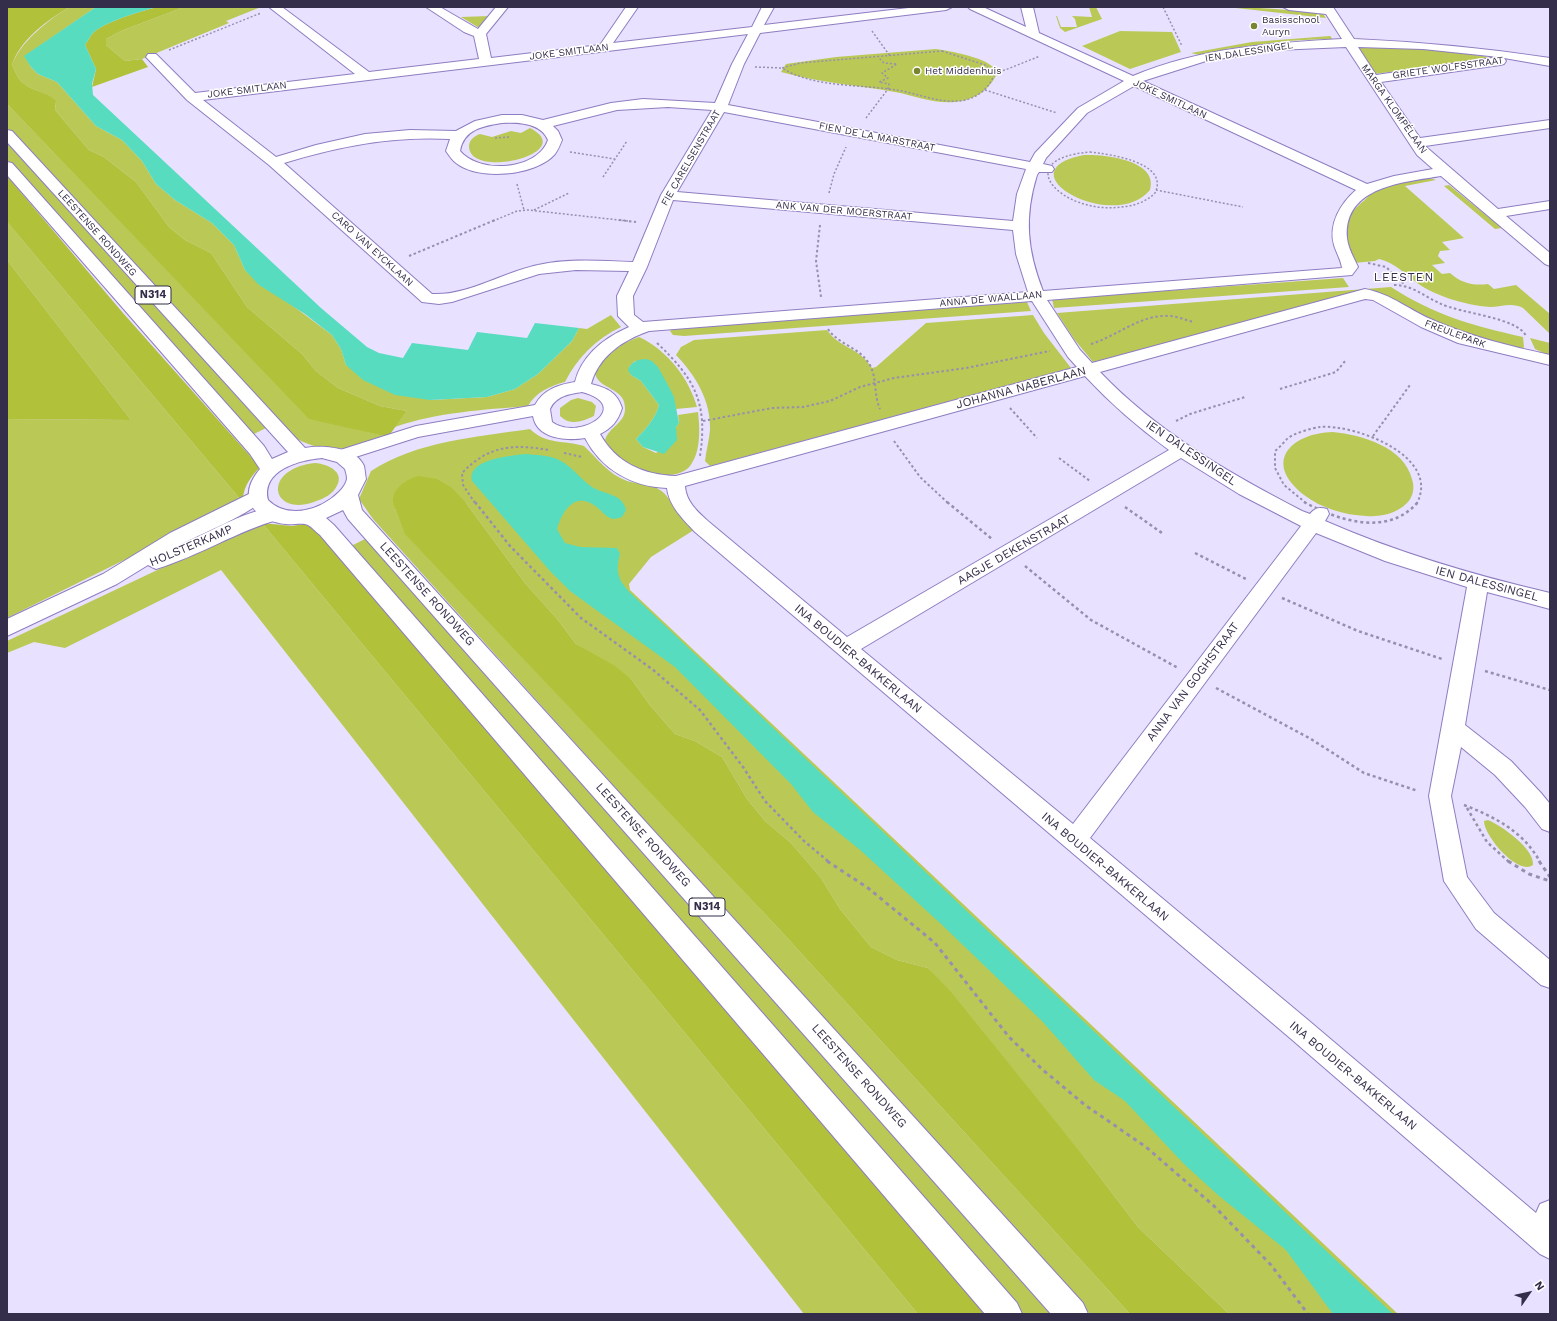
<!DOCTYPE html>
<meta charset="utf-8">
<style>
body{margin:0}
#map{position:relative;width:1557px;height:1321px;overflow:hidden;background:#e8e1ff;font-family:"Work Sans",sans-serif}
canvas{display:block}
.frame{position:absolute;inset:0;border:8px solid #352e4a;pointer-events:none}
.north{position:absolute;left:1509px;top:1273px;width:40px;height:40px;-webkit-text-stroke:3px #fff;paint-order:stroke;rotate:56deg;font-size:11px;font-weight:700;line-height:16px;text-align:center;color:#352e4a}
.north::after{content:'';display:block;margin:auto;width:14px;height:18px;background:#352e4a;clip-path:polygon(50% 0,100% 100%,50% 72%,0 100%)}
</style>
<div id="map">
<canvas width="1557" height="1321"></canvas>
<div class="frame"></div>
<div class="north">N</div>
</div>
<script>
const ctx = document.querySelector('canvas').getContext('2d');
ctx.lineJoin = 'round';
function fill(path, color) { ctx.fillStyle = color; ctx.fill(path, 'evenodd'); }
function strokePath(path, color, width, dash) { ctx.strokeStyle = color; ctx.lineWidth = width; ctx.lineCap = dash ? 'butt' : 'round'; ctx.setLineDash(dash || []); ctx.stroke(path); }
function label(font, color, halo, rows, align = 'center') {
  ctx.font = font + ' "Work Sans",sans-serif'; ctx.lineWidth = 3; ctx.setLineDash([]); ctx.textBaseline = 'middle'; ctx.strokeStyle = halo; ctx.fillStyle = color; for (const [text, x, y, turn = 0] of rows) {
    ctx.save(); ctx.translate(x, y); ctx.rotate((+turn || 0) * Math.PI / 180); ctx.textAlign = isNaN(turn) ? turn : align; if (halo) ctx.strokeText(text, 0, 0); ctx.fillText(text, 0, 0); ctx.restore();
  }
}
fill(new Path2D(`
 M 70,7 L 96,7 L 25,56 L 31,67 L 38,74 L 57,82 L 96,126 L 122,140 L 142,161 L 156,184 L 175,200 L 212,223 L 234,245 L 245,270 L 332,335 L 341,349 L 346,365 L 430,400 L 487,397 L 515,389 L 538,374 L 572,341 L 579,328 L 587,329 L 611,315 L 621,327 C 596,339 577,358 565,382 C 550,386 536,392 528,406 C 483,410 438,412 395,427 L 407,411 L 380,406 L 338,388 L 316,371 L 302,354 L 247,307 L 211,253 L 185,240 L 169,227 L 136,182 L 104,157 L 89,150 L 55,110 L 56,102 C 47,91 32,92 22,82 C 17,78 15,70 12,65 C 19,43 50,18 70,7 Z
 M 180,7 L 261,7 L 226,21 L 229,23 L 142,59 L 125,61 L 106,45 L 106,39 L 121,31 L 179,9 Z
 M 1089,7 L 1096,7 L 1102,19 L 1065,32 L 1060,28 L 1056,16 L 1057,16 L 1061,27 L 1077,27 L 1075,19 L 1072,16 L 1092,17 Z
 M 1227,7 C 1260,7 1291,10 1323,14 L 1326,18 Z
 M 490,16 L 481,29 L 461,17 Z
 M 1120,31 L 1172,32 L 1181,52 L 1130,69 L 1082,46 Z
 M 1330,36 L 1332,38 L 1330,41 L 1323,39 L 1287,41 L 1226,49 L 1203,56 L 1191,53 L 1252,42 Z
 M 1355,44 L 1439,50 L 1497,58 L 1374,74 Z
 M 936,49 C 950,51 983,57 993,67 C 995,70 995,73 996,76 C 988,90 977,98 961,101 C 940,106 916,96 895,92 C 856,85 821,83 781,72 L 786,64 L 836,57 Z
 M 7,104 L 309,418 L 388,437 C 351,449 326,457 290,435 L 7,128 Z
 M 530,128 C 579,153 471,180 469,147 C 469,140 474,136 480,134 L 492,137 L 511,131 L 521,133 Z
 M 7,142 L 266,428 L 252,435 L 7,160 Z
 M 1084,155 C 1104,154 1159,160 1150,190 C 1114,234 1000,171 1084,155 Z
 M 1427,177 L 1436,180 L 1405,186 L 1464,238 L 1442,242 L 1450,250 L 1440,251 L 1438,256 L 1445,263 L 1432,265 L 1442,274 L 1450,273 C 1461,283 1473,286 1488,284 L 1494,289 L 1516,285 L 1550,314 L 1550,334 L 1523,308 C 1512,302 1501,307 1490,307 C 1477,306 1463,303 1450,299 C 1439,295 1427,290 1417,283 C 1404,273 1395,263 1379,259 L 1375,261 L 1354,263 C 1347,243 1339,223 1358,206 C 1364,200 1369,198 1371,190 Z
 M 1449,185 L 1502,228 L 1495,229 L 1444,186 Z
 M 7,222 L 240,499 L 207,519 L 7,618 L 7,419 L 131,420 L 7,260 Z
 M 1343,278 L 1349,287 L 1054,308 L 1052,299 Z
 M 1391,287 C 1434,315 1474,326 1523,337 L 1524,347 L 1522,349 L 1484,341 L 1406,309 L 1381,293 L 1362,291 L 1093,362 L 1074,339 L 1057,313 Z
 M 1027,302 L 1031,311 L 684,336 L 673,335 L 670,331 L 675,328 Z
 M 1033,315 L 1044,333 L 1071,368 L 710,466 L 705,461 C 706,451 709,441 710,430 C 711,401 696,376 676,355 L 681,347 L 694,340 L 827,330 C 840,349 858,346 872,368 L 876,367 L 926,323 Z
 M 639,337 C 667,350 689,378 697,407 L 676,409 C 666,377 664,377 635,361 L 629,367 L 631,375 L 641,381 L 659,405 C 656,418 645,430 636,439 L 643,447 L 656,453 L 676,440 L 676,427 L 679,423 L 678,415 L 698,412 C 700,429 701,452 690,466 C 671,489 614,463 605,440 C 609,427 625,423 625,409 C 626,387 598,390 595,373 C 606,355 619,344 639,337 Z
 M 1530,338 L 1550,343 L 1550,356 L 1535,349 Z
 M 578,398 L 592,402 L 596,406 L 594,416 C 582,422 570,426 560,416 L 560,408 L 571,400 Z
 M 530,429 C 546,445 564,440 584,446 C 598,459 608,474 627,481 C 637,484 651,484 660,490 C 670,496 682,520 694,530 L 651,557 L 629,584 L 630,590 L 1398,1314 L 1229,1314 L 1138,1227 L 1090,1164 L 928,968 L 897,960 L 871,947 L 840,909 L 821,878 L 791,843 L 765,821 L 747,799 L 722,757 L 695,741 L 675,734 L 649,704 L 632,680 L 576,644 L 558,620 L 525,583 L 466,503 L 395,509 L 406,534 L 779,929 L 1130,1314 L 1090,1314 L 373,519 L 359,499 L 371,471 C 417,441 477,437 530,429 Z
 M 1333,432 C 1362,435 1404,447 1412,479 C 1415,488 1413,498 1406,504 C 1396,514 1379,517 1366,516 C 1344,515 1321,508 1304,495 C 1262,462 1291,433 1333,432 Z
 M 315,463 C 329,464 347,473 335,489 C 330,496 322,499 314,502 C 271,517 261,469 315,463 Z
 M 262,523 L 918,1314 L 804,1314 L 221,570 L 65,648 L 34,642 L 7,653 L 7,641 L 223,539 Z
 M 367,538 L 1057,1314 L 1021,1314 L 351,546 Z
 M 1488,820 C 1502,826 1535,849 1533,865 C 1518,876 1484,836 1484,821 Z`), '#bac956');
fill(new Path2D(`
 M 7,7 L 70,7 C 48,19 19,41 12,65 C 15,70 17,78 22,82 C 32,92 47,91 56,101 L 55,110 L 89,150 L 104,157 L 136,182 L 169,227 L 185,240 L 211,253 L 247,307 L 302,354 L 316,371 L 338,388 L 380,406 L 407,411 L 388,437 L 309,419 L 7,104 Z
 M 158,7 L 180,7 L 179,9 L 121,31 L 106,39 L 106,45 L 125,61 L 142,59 L 148,67 L 92,87 L 96,69 L 85,45 C 87,42 89,38 92,34 C 101,23 143,10 158,7 Z
 M 7,176 L 123,313 L 260,467 C 251,477 245,484 243,497 L 240,499 L 7,222 Z
 M 7,260 L 131,420 L 7,419 Z
 M 419,476 L 437,479 L 452,488 L 466,503 L 525,583 L 558,620 L 576,644 L 615,666 L 632,680 L 649,704 L 675,734 L 695,741 L 722,757 L 747,799 L 765,821 L 791,843 L 821,878 L 840,909 L 871,947 L 897,960 L 928,968 L 951,992 L 1090,1164 L 1138,1227 L 1229,1314 L 1130,1314 L 779,929 L 405,534 C 404,530 393,505 393,502 C 392,488 408,478 419,476 Z
 M 262,523 L 292,526 L 310,523 L 990,1314 L 918,1314 Z`), '#b2c13a');
fill(new Path2D(`
 M 96,7 L 158,7 C 143,10 101,23 92,34 C 89,38 87,42 85,45 L 96,69 L 92,84 L 93,95 L 321,308 L 367,347 L 379,353 L 403,358 L 412,343 L 468,350 L 477,332 L 527,338 L 535,323 L 579,328 L 572,341 L 538,374 L 515,389 L 487,397 L 430,400 L 395,395 L 363,380 L 346,365 L 341,349 L 332,335 L 305,314 L 259,285 L 245,270 L 234,245 L 212,223 L 175,200 L 156,184 L 142,161 L 122,140 L 96,126 L 57,82 L 38,74 L 31,67 L 24,56 Z
 M 646,359 L 652,361 L 658,367 L 669,387 L 674,397 L 679,423 L 676,427 L 677,440 L 664,454 L 643,447 L 636,439 C 645,430 656,418 659,405 L 641,381 L 631,375 L 628,370 C 630,362 639,359 646,359 Z
 M 525,454 C 536,455 549,455 559,460 C 572,466 580,479 592,487 C 605,495 622,493 626,510 L 622,517 C 618,518 614,520 610,518 C 605,516 602,511 598,508 C 576,490 563,509 557,529 L 565,543 L 580,547 L 617,548 L 620,554 C 613,578 623,586 640,602 L 1393,1314 L 1333,1314 L 1286,1250 L 1218,1195 L 1184,1164 L 1125,1101 L 1094,1080 L 1042,1021 L 940,923 L 859,849 L 813,812 L 791,784 L 675,667 L 570,591 L 550,571 L 472,481 C 467,459 510,456 525,454 Z`), '#57dcbf');
const street = new Path2D(`
 M 269,7 L 282,7 L 369,72 L 479,59 L 474,36 L 464,32 L 426,7 L 440,7 L 478,29 L 496,7 L 508,7 L 486,34 L 491,58 L 600,45 L 626,7 L 638,7 L 613,43 L 752,27 L 762,7 L 774,7 L 764,25 L 917,7 L 952,7 L 946,10 L 760,33 L 744,64 L 728,105 L 1030,162 L 1035,153 L 1078,108 L 1124,81 L 970,9 L 968,7 L 983,7 L 1026,27 L 1021,7 L 1033,7 L 1039,33 L 1133,76 C 1199,48 1271,43 1342,39 L 1326,14 L 1289,10 L 1283,7 L 1333,7 L 1354,39 C 1420,42 1485,48 1550,58 L 1550,66 L 1504,58 L 1506,61 L 1504,64 L 1500,65 L 1381,82 L 1420,138 L 1550,120 L 1550,128 L 1425,146 L 1498,209 L 1550,201 L 1550,209 L 1506,216 L 1550,253 L 1550,266 L 1545,264 L 1441,176 C 1405,182 1343,186 1347,238 C 1348,248 1354,258 1358,267 L 1352,275 L 1047,300 L 1080,350 L 1092,363 L 1365,289 C 1392,294 1410,311 1435,321 C 1472,337 1510,346 1550,355 L 1550,365 L 1458,343 L 1421,327 L 1373,300 L 1365,299 L 1100,372 C 1157,432 1229,473 1302,511 L 1310,514 C 1315,508 1319,507 1327,509 L 1329,514 L 1325,521 C 1398,553 1473,575 1550,593 L 1550,609 L 1487,592 L 1465,725 L 1511,761 L 1541,793 L 1550,804 L 1550,832 L 1542,829 L 1525,807 L 1495,775 L 1461,747 L 1451,796 L 1467,877 L 1494,913 L 1550,960 L 1550,988 L 1541,985 L 1476,929 L 1444,881 L 1429,796 L 1467,587 L 1385,561 L 1316,533 L 1090,838 L 1308,1020 L 1536,1213 L 1540,1204 L 1550,1200 L 1550,1259 L 1540,1254 L 1290,1038 L 695,532 C 683,519 669,506 667,488 C 632,487 601,469 585,438 C 566,441 537,439 533,416 L 418,437 L 340,462 L 334,460 L 331,456 L 334,452 L 416,426 L 535,405 C 544,389 558,385 575,382 C 582,355 604,338 629,327 L 618,316 L 617,296 L 629,271 L 576,270 L 539,274 L 452,302 L 439,304 L 422,302 L 269,165 L 187,100 L 146,57 L 148,54 L 156,54 L 195,93 L 355,74 ZM 748,34 L 732,64 L 715,103 L 643,99 L 611,103 L 543,120 L 522,115 L 502,115 L 475,121 L 456,131 L 410,130 L 365,134 L 316,145 L 276,157 L 203,100 ZM 1346,47 L 1417,155 L 1433,169 L 1394,176 L 1367,184 L 1143,81 L 1206,61 L 1276,50 ZM 1358,47 L 1423,49 L 1499,57 L 1376,75 ZM 1134,86 L 1356,190 C 1341,203 1328,224 1334,245 C 1336,252 1341,260 1342,268 L 1043,291 C 1027,250 1024,217 1037,175 L 1039,172 L 1052,172 L 1054,169 L 1052,166 L 1043,164 L 1046,158 L 1087,113 ZM 668,107 L 712,110 L 661,195 L 633,262 C 602,261 569,258 538,265 C 503,272 468,296 432,294 L 284,163 C 339,146 392,136 450,139 L 446,151 C 449,155 452,160 456,163 C 478,181 536,176 555,154 C 558,150 560,145 562,140 L 558,131 L 553,126 L 617,110 ZM 724,112 L 1026,169 L 1017,194 L 1013,221 L 677,192 ZM 502,123 C 519,122 541,123 548,140 C 537,171 479,174 460,151 C 464,129 483,126 502,123 ZM 673,200 L 1013,230 L 1016,254 L 1028,292 L 643,322 L 634,315 L 633,296 L 647,267 ZM 1032,301 L 1068,357 L 1077,367 L 676,476 C 644,475 616,463 600,434 C 612,428 618,421 622,408 C 617,392 607,388 591,384 C 599,356 623,340 649,331 ZM 1085,376 C 1111,404 1139,428 1169,450 L 847,637 L 709,522 C 698,512 686,502 685,486 ZM 582,392 C 634,406 580,442 552,422 L 550,409 C 556,396 569,394 582,392 ZM 1181,458 L 1239,494 L 1301,526 L 1073,824 L 861,649 Z
 M 257,490 L 264,491 L 266,496 C 257,512 197,535 178,546 C 201,537 257,503 280,509 L 282,514 L 280,519 C 237,531 199,556 156,569 L 148,565 L 117,584 L 7,636 L 7,619 L 103,574 L 170,533 Z`);
const primary = new Path2D(`
 M 7,130 L 12,131 L 305,448 C 322,445 356,447 364,466 C 365,470 365,475 366,479 L 358,495 L 362,510 L 1083,1303 L 1088,1314 L 1051,1314 L 348,519 L 343,510 L 326,518 L 334,525 L 1017,1303 L 1022,1314 L 985,1314 L 320,535 C 316,532 312,527 308,525 C 303,522 293,525 286,524 C 254,521 236,497 260,469 L 250,454 L 7,175 L 7,162 L 12,163 L 264,446 L 272,459 L 288,452 L 7,142 ZM 322,458 L 337,462 L 345,469 C 346,472 347,476 347,479 C 346,484 342,489 339,492 C 321,510 288,520 268,500 C 261,470 300,460 322,458 Z`);
strokePath(street, '#8f7dc1', 2);
strokePath(primary, '#8f7dc1', 2);
strokePath(new Path2D(`
 M 1163,7 L 1182,46
 M 872,31 L 890,56
 M 169,50 L 261,13
 M 942,51 L 985,65 L 995,72 C 991,88 975,100 959,101 C 938,103 917,93 896,90 C 859,84 814,88 782,68 L 800,63 Z
 M 755,67 L 782,68
 M 995,72 L 1005,70 L 1040,56
 M 985,90 L 1057,113
 M 866,118 L 888,89 L 889,84 L 879,82 L 888,78 L 882,73 L 897,64 L 884,63 L 878,57
 M 495,138 L 510,137
 M 570,152 L 615,159 L 627,141
 M 1090,152 C 1108,154 1170,162 1155,193 C 1146,202 1134,206 1121,207 C 1063,215 1007,159 1090,152 Z
 M 603,177 L 615,159
 M 517,184 L 524,210
 M 1156,190 L 1243,207
 M 829,193 L 834,174 L 846,147
 M 534,210 L 569,193
 M 493,221 L 517,211 L 528,210 L 628,221`), '#9790ad', 1.5, [2, 2]);
strokePath(new Path2D(`
 M 619,220 L 636,222
 M 820,225 L 816,261 L 821,297
 M 409,256 L 495,220
 M 1368,263 L 1386,267 L 1404,284
 M 1394,285 C 1412,285 1424,296 1439,303 C 1461,314 1517,317 1526,336
 M 828,329 C 838,344 858,347 868,362 C 878,376 873,394 880,409
 M 657,343 C 695,379 708,403 700,456
 M 1091,344 C 1117,336 1141,314 1169,316 C 1177,316 1185,320 1193,322
 M 1280,389 L 1336,372 L 1346,360
 M 1010,408 L 1037,438
 M 703,421 L 772,408 L 803,407 L 830,401 L 860,387 L 894,378 L 966,368 L 1050,351
 M 1176,421 L 1190,414 L 1245,397
 M 1373,436 L 1410,385
 M 894,441 L 920,477 L 948,503
 M 564,453 L 582,457
 M 1059,458 L 1090,481
 M 475,503 L 463,485 L 462,473 C 489,445 513,444 549,450
 M 1306,503 L 1284,485 L 1275,468 L 1275,451 C 1280,447 1284,442 1288,438 C 1295,433 1312,428 1320,427 C 1355,424 1441,456 1417,503`), '#9790ad', 2, [2.5, 2.5]);
strokePath(new Path2D(`
 M 475,502 L 510,546 L 581,618 L 652,669 L 700,710 L 743,767 L 765,801 L 804,841 L 829,862
 M 947,502 L 992,539
 M 1304,502 C 1339,521 1388,537 1418,502
 M 1125,507 L 1162,533
 M 1195,553 L 1246,579
 M 1025,566 L 1091,620 L 1178,668
 M 1282,598 L 1358,631 L 1442,659
 M 1485,671 L 1550,690
 M 1216,688 L 1311,739 L 1364,773 L 1418,791
 M 1464,805 C 1495,817 1524,832 1540,862
 M 1467,808 L 1487,842 L 1509,862`), '#9790ad', 2.5, [3, 3]);
strokePath(new Path2D(`
 M 827,861 L 868,888 L 935,943 L 1009,1037 L 1043,1070 L 1085,1105 L 1146,1147 L 1214,1206 L 1271,1265 L 1308,1314
 M 1508,861 L 1529,874 L 1550,881
 M 1539,861 L 1550,877`), '#9790ad', 3, [4, 4]);
fill(street, '#fff');
fill(primary, '#fff');
for (const [x, y, r, color] of [
 [1254,26,4,"#7b8531"],
 [917,71,4,"#7b8531"]
]) { const dot = new Path2D(); dot.arc(x, y, r, 0, 2 * Math.PI); ctx.fillStyle = color; ctx.fill(dot); strokePath(dot, '#fff', 1.5); }
label('10px', '#352e4a', '#fff', [
 ["Basisschool",1262,20],
 ["Auryn",1262,32],
 ["Het Middenhuis",925,71]
], 'left');
label('10px', '#352e4a', '#fff', [
 ["JOKE SMITLAAN",569,52,-7],
 ["IEN DALESSINGEL",1249,52,-9],
 ["GRIETE WOLFSSTRAAT",1448,68,-8],
 ["JOKE SMITLAAN",247,90,-7],
 ["JOKE SMITLAAN",1170,99,25],
 ["MARGA KLOMPÉLAAN",1394,109,55],
 ["FIEN DE LA MARSTRAAT",877,137,11],
 ["FIE CARELSENSTRAAT",691,158,-60],
 ["ANK VAN DER MOERSTRAAT",844,211,5],
 ["LEESTENSE RONDWEG",97,233,48],
 ["CARO VAN EYCKLAAN",372,249,42],
 ["ANNA DE WAALLAAN",991,299,-5],
 ["FREULEPARK",1455,334,20]
]);
for (const [x, y, w] of [
 [153,295,36],
 [707,907,36]
]) { const box = new Path2D(); box.roundRect(x - w / 2, y - 9, w, 18, 3); ctx.fillStyle = '#fff'; ctx.fill(box); strokePath(box, '#352e4a', 1); }
label('bold 11px', '#352e4a', null, [
 ["N314",153,295],
 ["N314",707,907]
]);
ctx.letterSpacing = '1px';
label('12px', '#352e4a', '#fff', [
 ["LEESTEN",1404,277]
]);
ctx.letterSpacing = '0px';
label('12px', '#352e4a', '#fff', [
 ["JOHANNA NABERLAAN",1021,388,-15],
 ["IEN DALESSINGEL",1191,453,34],
 ["HOLSTERKAMP",191,546,-23],
 ["AAGJE DEKENSTRAAT",1014,550,-30],
 ["IEN DALESSINGEL",1487,584,15],
 ["LEESTENSE RONDWEG",427,594,48],
 ["INA BOUDIER-BAKKERLAAN",858,659,40],
 ["ANNA VAN GOGHSTRAAT",1193,682,-53],
 ["LEESTENSE RONDWEG",643,835,48],
 ["INA BOUDIER-BAKKERLAAN",1105,867,40],
 ["LEESTENSE RONDWEG",859,1076,48],
 ["INA BOUDIER-BAKKERLAAN",1353,1076,40]
]);
</script>
